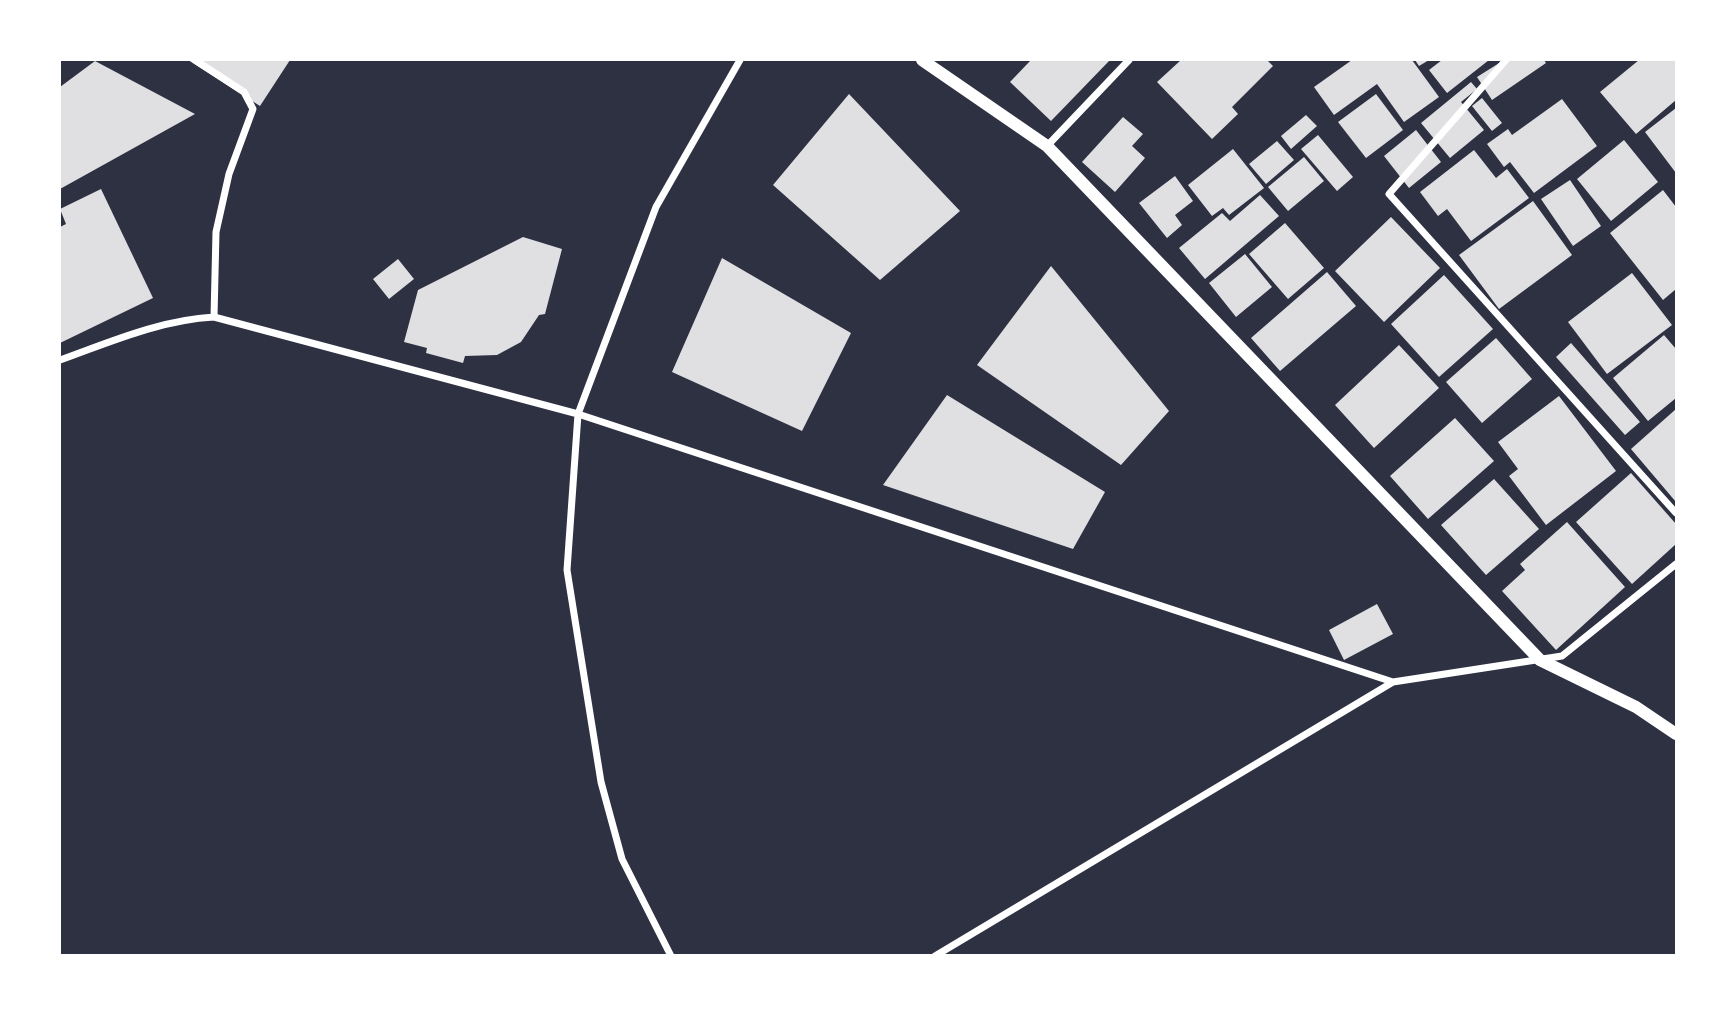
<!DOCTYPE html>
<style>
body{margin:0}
#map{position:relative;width:1736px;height:1015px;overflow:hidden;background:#2d3142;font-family:"IBM Plex Sans",sans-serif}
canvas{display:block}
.frame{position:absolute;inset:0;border:61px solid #fff;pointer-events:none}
</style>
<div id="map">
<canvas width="1736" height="1015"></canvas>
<div class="frame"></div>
</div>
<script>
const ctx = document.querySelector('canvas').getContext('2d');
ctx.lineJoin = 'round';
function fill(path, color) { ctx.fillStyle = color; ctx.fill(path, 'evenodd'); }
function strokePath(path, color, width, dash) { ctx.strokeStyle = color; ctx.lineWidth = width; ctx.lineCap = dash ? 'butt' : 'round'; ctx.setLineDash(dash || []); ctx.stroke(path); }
fill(new Path2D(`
 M 188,60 L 290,60 L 260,106 Z
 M 1031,60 L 1110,60 L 1051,121 L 1010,82 Z
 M 1181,60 L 1267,60 L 1273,66 L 1232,107 L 1238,114 L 1212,139 L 1157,82 Z
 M 1352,60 L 1412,60 L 1439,97 L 1404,122 L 1377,84 L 1334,115 L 1314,87 Z
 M 1415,60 L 1429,60 L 1419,66 Z
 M 1442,60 L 1489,60 L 1447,93 L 1429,70 Z
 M 1504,60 L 1544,60 L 1546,63 L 1492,100 L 1477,77 Z
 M 1639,60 L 1676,60 L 1676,100 L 1636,134 L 1600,92 Z
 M 95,61 L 195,114 L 60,189 L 60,87 Z
 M 1471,82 L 1477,89 L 1461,102 L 1484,130 L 1450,158 L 1421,123 Z
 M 849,94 L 960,211 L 880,280 L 773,185 Z
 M 1376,94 L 1403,130 L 1366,158 L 1338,122 Z
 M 1482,98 L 1502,123 L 1492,131 L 1472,106 Z
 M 1562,99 L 1597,146 L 1534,193 L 1510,162 L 1504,167 L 1487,144 L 1508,129 L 1512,135 Z
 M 1676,108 L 1676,173 L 1645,132 Z
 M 1306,115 L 1317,126 L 1291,149 L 1281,136 Z
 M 1123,117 L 1143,134 L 1132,146 L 1145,158 L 1115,192 L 1082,162 Z
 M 1416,130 L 1441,162 L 1409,188 L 1384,156 Z
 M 1318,135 L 1353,177 L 1337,191 L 1301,149 Z
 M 1624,140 L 1658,182 L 1611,221 L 1577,179 Z
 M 1277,141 L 1294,160 L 1266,184 L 1249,164 Z
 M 1233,149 L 1264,188 L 1229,215 L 1223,208 L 1212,216 L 1188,185 Z
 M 1474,150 L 1496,178 L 1507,169 L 1529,198 L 1471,241 L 1447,209 L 1438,216 L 1420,192 Z
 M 1304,157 L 1324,181 L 1288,211 L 1268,187 Z
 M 1175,176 L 1193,201 L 1175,215 L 1182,225 L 1167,238 L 1139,203 Z
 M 1570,180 L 1601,226 L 1573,246 L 1541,199 Z
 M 101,189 L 153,298 L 60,343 L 60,227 L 66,224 L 60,209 Z
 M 1663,190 L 1676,207 L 1676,289 L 1663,300 L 1610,233 Z
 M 1260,195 L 1279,216 L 1205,279 L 1179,248 L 1222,213 L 1230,221 Z
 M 1533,201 L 1572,255 L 1499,309 L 1459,255 Z
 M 1391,217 L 1440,268 L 1384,322 L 1335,271 Z
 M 1285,223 L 1324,268 L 1288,299 L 1249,254 Z
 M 523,237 L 562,249 L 545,314 L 539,315 L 521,342 L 497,355 L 465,356 L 463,363 L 426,353 L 427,348 L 404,342 L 418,290 Z
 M 1245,254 L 1272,287 L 1236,317 L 1209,283 Z
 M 722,258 L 851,333 L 802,431 L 672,372 Z
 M 398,259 L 414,279 L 389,299 L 373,279 Z
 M 1051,266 L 1169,411 L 1121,465 L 977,365 Z
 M 1327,272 L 1356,306 L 1280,371 L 1251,338 Z
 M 1632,273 L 1672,325 L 1607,374 L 1568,322 Z
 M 1444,275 L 1493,329 L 1439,377 L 1391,324 Z
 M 1664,335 L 1676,349 L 1676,398 L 1648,421 L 1613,378 Z
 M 1496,338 L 1532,379 L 1482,423 L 1446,382 Z
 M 1571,343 L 1640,422 L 1625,435 L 1556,357 Z
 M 1399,345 L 1439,388 L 1374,448 L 1335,405 Z
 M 947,395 L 1105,492 L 1073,549 L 883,485 Z
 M 1559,396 L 1616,471 L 1546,525 L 1509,476 L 1518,469 L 1498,442 Z
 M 1676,409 L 1676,502 L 1631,449 Z
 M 1455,418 L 1494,461 L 1428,519 L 1390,476 Z
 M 1631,473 L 1676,524 L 1676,544 L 1632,584 L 1576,522 Z
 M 1494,479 L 1539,529 L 1486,575 L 1441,525 Z
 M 1567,522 L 1625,587 L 1556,650 L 1502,591 L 1525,570 L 1520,564 Z
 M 1377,604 L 1393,634 L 1344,660 L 1329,630 Z`), '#e0e0e3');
strokePath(new Path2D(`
 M 195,60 L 244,92 L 253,109 L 229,174 L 216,232 L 214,317
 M 1506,60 L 1389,194 L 1676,513
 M 1047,146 L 1129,60
 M 60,360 C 110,342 160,320 214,317 L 578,414 L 1393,682
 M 671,956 L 622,859 L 601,782 L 567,570 L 578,414 L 656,207 L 740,60
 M 935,956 L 1393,682 L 1562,656 L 1676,564`), '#fff', 7);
strokePath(new Path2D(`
 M 922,60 L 1047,146 L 1540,660 L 1636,707 L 1676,734`), '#fff', 12);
</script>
